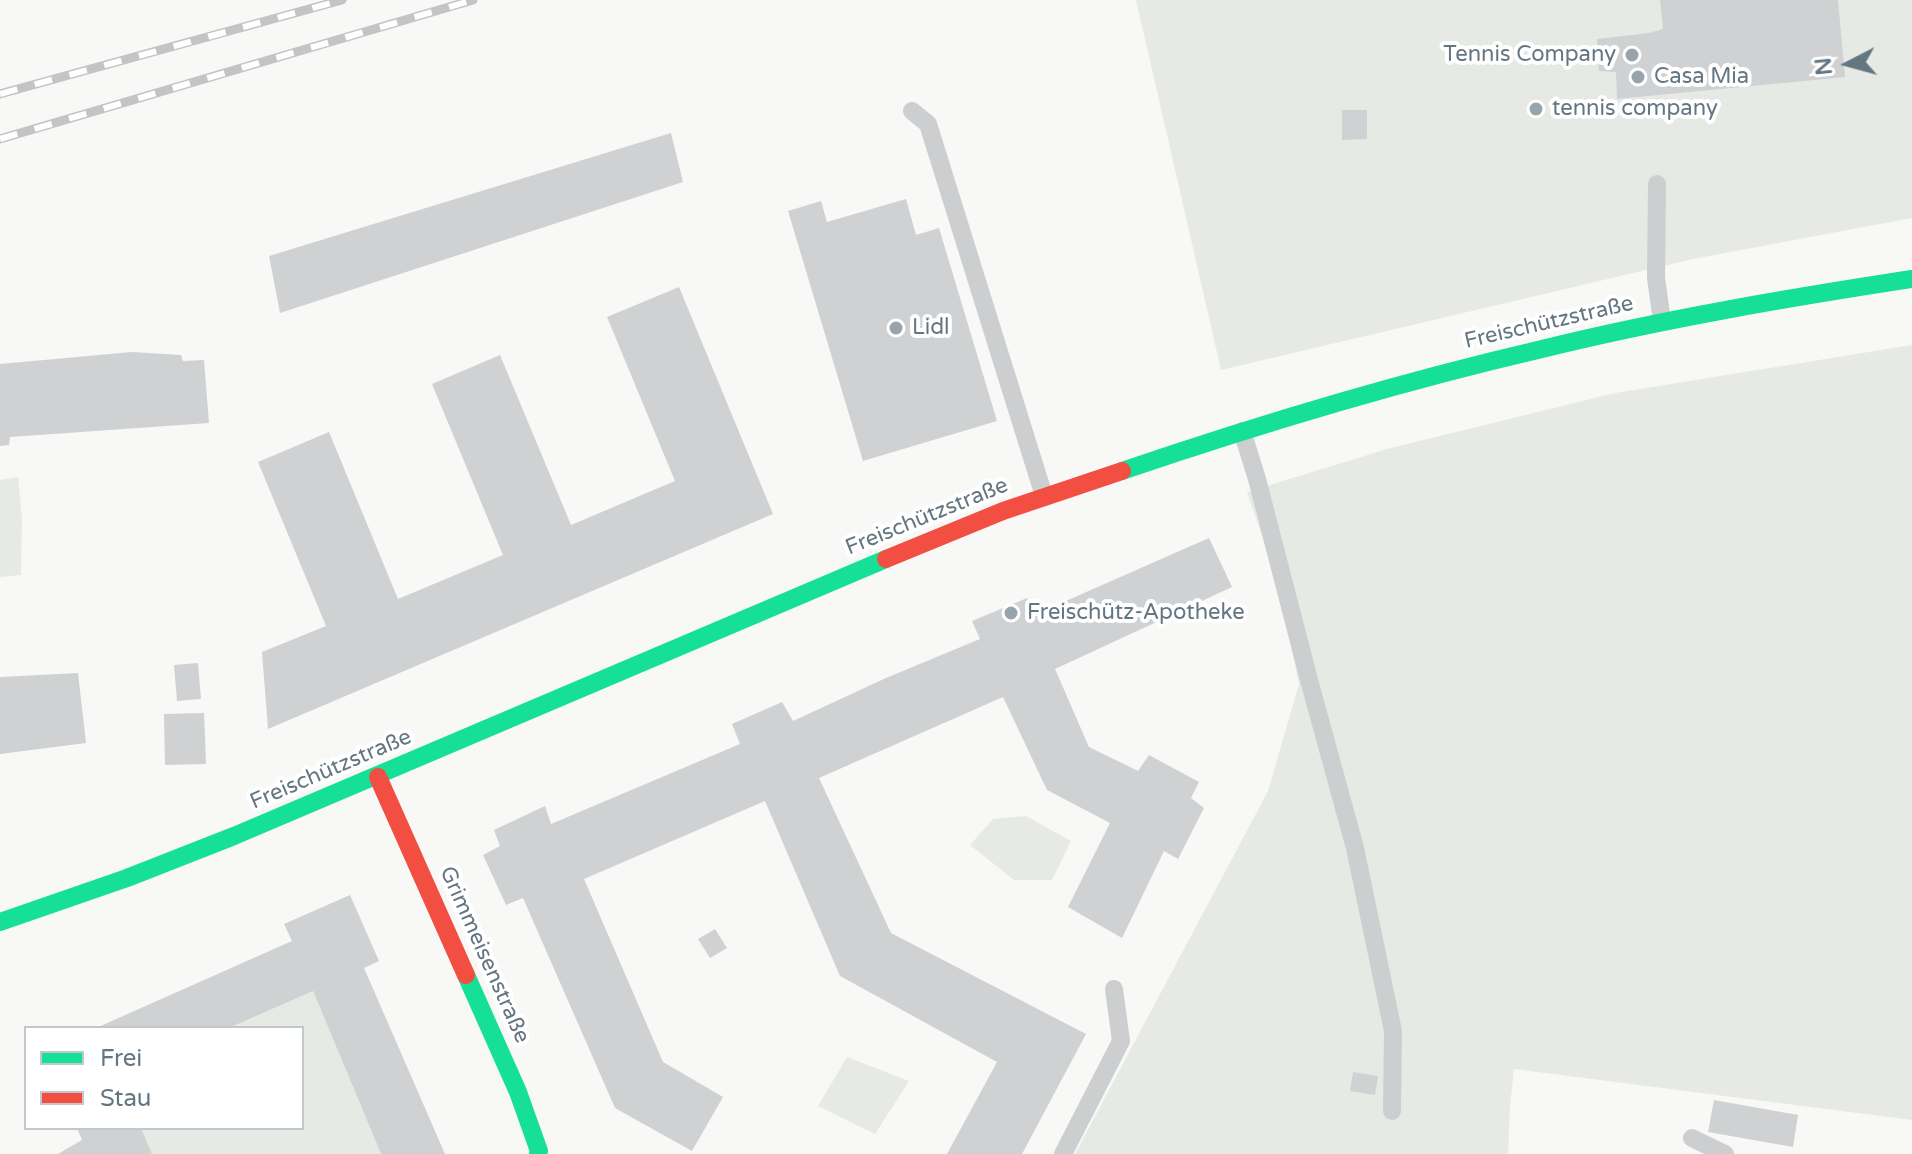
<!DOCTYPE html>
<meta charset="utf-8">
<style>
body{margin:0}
#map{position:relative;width:1912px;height:1154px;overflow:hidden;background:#f8f8f7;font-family:"Varela Round",sans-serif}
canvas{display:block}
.legend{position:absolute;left:24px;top:1026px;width:280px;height:104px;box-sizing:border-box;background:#fff;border:2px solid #c1c8cd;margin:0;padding:10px 14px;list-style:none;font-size:24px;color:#647682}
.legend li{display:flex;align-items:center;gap:16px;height:40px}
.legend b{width:40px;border:2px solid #c1c8cd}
.north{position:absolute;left:1808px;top:24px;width:80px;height:80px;-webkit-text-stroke:6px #fff;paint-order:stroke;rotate:264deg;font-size:22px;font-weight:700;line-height:32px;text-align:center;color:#647682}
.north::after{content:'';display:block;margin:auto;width:28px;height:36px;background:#647682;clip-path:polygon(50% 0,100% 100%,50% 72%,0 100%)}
</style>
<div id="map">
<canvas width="1912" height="1154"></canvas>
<ul class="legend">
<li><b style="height:10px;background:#16e098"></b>Frei</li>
<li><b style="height:10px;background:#f24e42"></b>Stau</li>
</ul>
<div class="north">N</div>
</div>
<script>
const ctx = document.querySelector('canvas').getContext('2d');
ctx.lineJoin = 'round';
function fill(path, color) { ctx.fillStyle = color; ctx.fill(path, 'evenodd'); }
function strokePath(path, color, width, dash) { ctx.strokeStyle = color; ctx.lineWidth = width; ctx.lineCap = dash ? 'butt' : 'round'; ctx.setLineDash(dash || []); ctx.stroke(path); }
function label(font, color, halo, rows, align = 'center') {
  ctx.font = font + ' "Varela Round",sans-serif'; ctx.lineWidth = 8; ctx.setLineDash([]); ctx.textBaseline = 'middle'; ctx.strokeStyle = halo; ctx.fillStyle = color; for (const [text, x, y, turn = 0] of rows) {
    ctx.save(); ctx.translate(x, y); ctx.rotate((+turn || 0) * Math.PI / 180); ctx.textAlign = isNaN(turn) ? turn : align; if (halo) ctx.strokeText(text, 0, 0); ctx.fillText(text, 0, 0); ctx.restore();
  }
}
fill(new Path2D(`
 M 1136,0 L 1912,0 L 1912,218 L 1693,259 L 1221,370 Z
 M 1912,345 L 1912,1120 L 1514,1069 L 1510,1106 L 1508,1154 L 1075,1154 L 1268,791 L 1299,684 L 1277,580 L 1247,492 L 1387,449 L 1615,393 Z
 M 18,477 L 22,519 L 21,575 L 0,577 L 0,480 Z
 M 1026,816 L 1071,841 L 1052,880 L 1014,880 L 970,845 L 993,819 Z
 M 313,991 L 381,1154 L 152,1154 L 141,1128 L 302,1128 L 302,1028 L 229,1028 Z
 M 847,1057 L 909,1081 L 875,1134 L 818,1106 Z`), '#e7eae4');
fill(new Path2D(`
 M 1660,0 L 1838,0 L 1845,77 L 1617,99 L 1616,72 L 1599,71 L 1597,39 L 1649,33 L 1663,29 Z
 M 1342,110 L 1367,110 L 1367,139 L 1342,140 Z
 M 671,133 L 683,182 L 280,313 L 269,256 Z
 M 906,199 L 916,235 L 939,228 L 997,421 L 863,461 L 788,211 L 821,201 L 827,222 Z
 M 679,287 L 773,514 L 268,729 L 262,652 L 326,626 L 258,462 L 329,432 L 398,599 L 503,555 L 432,384 L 500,355 L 571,525 L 675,481 L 607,317 Z
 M 132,352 L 181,355 L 183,361 L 204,360 L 209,423 L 10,437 L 9,445 L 0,446 L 0,364 Z
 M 1209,538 L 1232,587 L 1055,669 L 1089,747 L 1138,771 L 1149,755 L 1199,782 L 1191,798 L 1204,808 L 1178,859 L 1164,851 L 1122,938 L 1068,907 L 1110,823 L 1047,790 L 1003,697 L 819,778 L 891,933 L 1086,1034 L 1022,1154 L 947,1154 L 997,1062 L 840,976 L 765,801 L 584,879 L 663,1062 L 723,1097 L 692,1151 L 615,1108 L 523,898 L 506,905 L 483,855 L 500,846 L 494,830 L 545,806 L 551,824 L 740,744 L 732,724 L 782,702 L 793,721 L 886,678 L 980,639 L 972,621 L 1027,598 L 1034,615 Z
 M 198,663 L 201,699 L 177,701 L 174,665 Z
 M 78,673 L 86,743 L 0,754 L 0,677 Z
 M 204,713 L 206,764 L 165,765 L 164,714 Z
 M 350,895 L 379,961 L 364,968 L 445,1154 L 381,1154 L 313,991 L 229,1028 L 96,1028 L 292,941 L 284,924 Z
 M 715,929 L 727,948 L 710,958 L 698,939 Z
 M 1353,1072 L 1378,1076 L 1375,1095 L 1350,1091 Z
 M 1714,1100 L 1798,1115 L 1793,1147 L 1708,1132 Z
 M 77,1128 L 141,1128 L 152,1154 L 58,1154 L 82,1140 Z`), '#cfd1d2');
strokePath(new Path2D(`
 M 912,111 L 928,124 L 1044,496
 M 1657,184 L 1656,278 L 1662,321
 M 1242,431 L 1257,479 L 1309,680 L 1355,848 L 1393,1031 L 1392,1111
 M 1692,1138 L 1725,1154
 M 1063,1154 L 1121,1041 L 1114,989`), '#cdcecf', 18);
strokePath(new Path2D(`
 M 1122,471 C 1260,424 1400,382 1542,349 C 1664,319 1788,298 1912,279
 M 0,922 L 127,878 L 234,836 L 886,559
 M 466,975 L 518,1092 L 539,1151 L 538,1154`), '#16e098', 18);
strokePath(new Path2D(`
 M 886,559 L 1003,511 L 1122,471
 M 378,777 L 466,975`), '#f24e42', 18);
const rail = new Path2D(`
 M 0,94 L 342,0
 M 0,139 L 473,0`);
strokePath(rail, '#c2c4c5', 9);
strokePath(rail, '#fff', 6, [18]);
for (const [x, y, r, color] of [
 [1632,55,8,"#98a4ab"],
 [1638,77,8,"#98a4ab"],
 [1536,109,8,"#98a4ab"],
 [896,328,8,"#98a4ab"],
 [1011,613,8,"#98a4ab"]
]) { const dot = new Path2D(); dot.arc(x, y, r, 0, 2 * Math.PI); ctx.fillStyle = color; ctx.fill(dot); strokePath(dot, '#fff', 3); }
label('22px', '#647682', '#fff', [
 ["Tennis Company",1616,55,"right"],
 ["Casa Mia",1654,77],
 ["tennis company",1552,109],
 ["Lidl",912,328],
 ["Freischütz-Apotheke",1027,613]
], 'left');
label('22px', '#647682', '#fff', [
 ["Freischützstraße",1549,323,-13],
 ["Freischützstraße",927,517,-22],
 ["Freischützstraße",331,770,-23],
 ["Grimmeisenstraße",484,955,66]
]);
</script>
